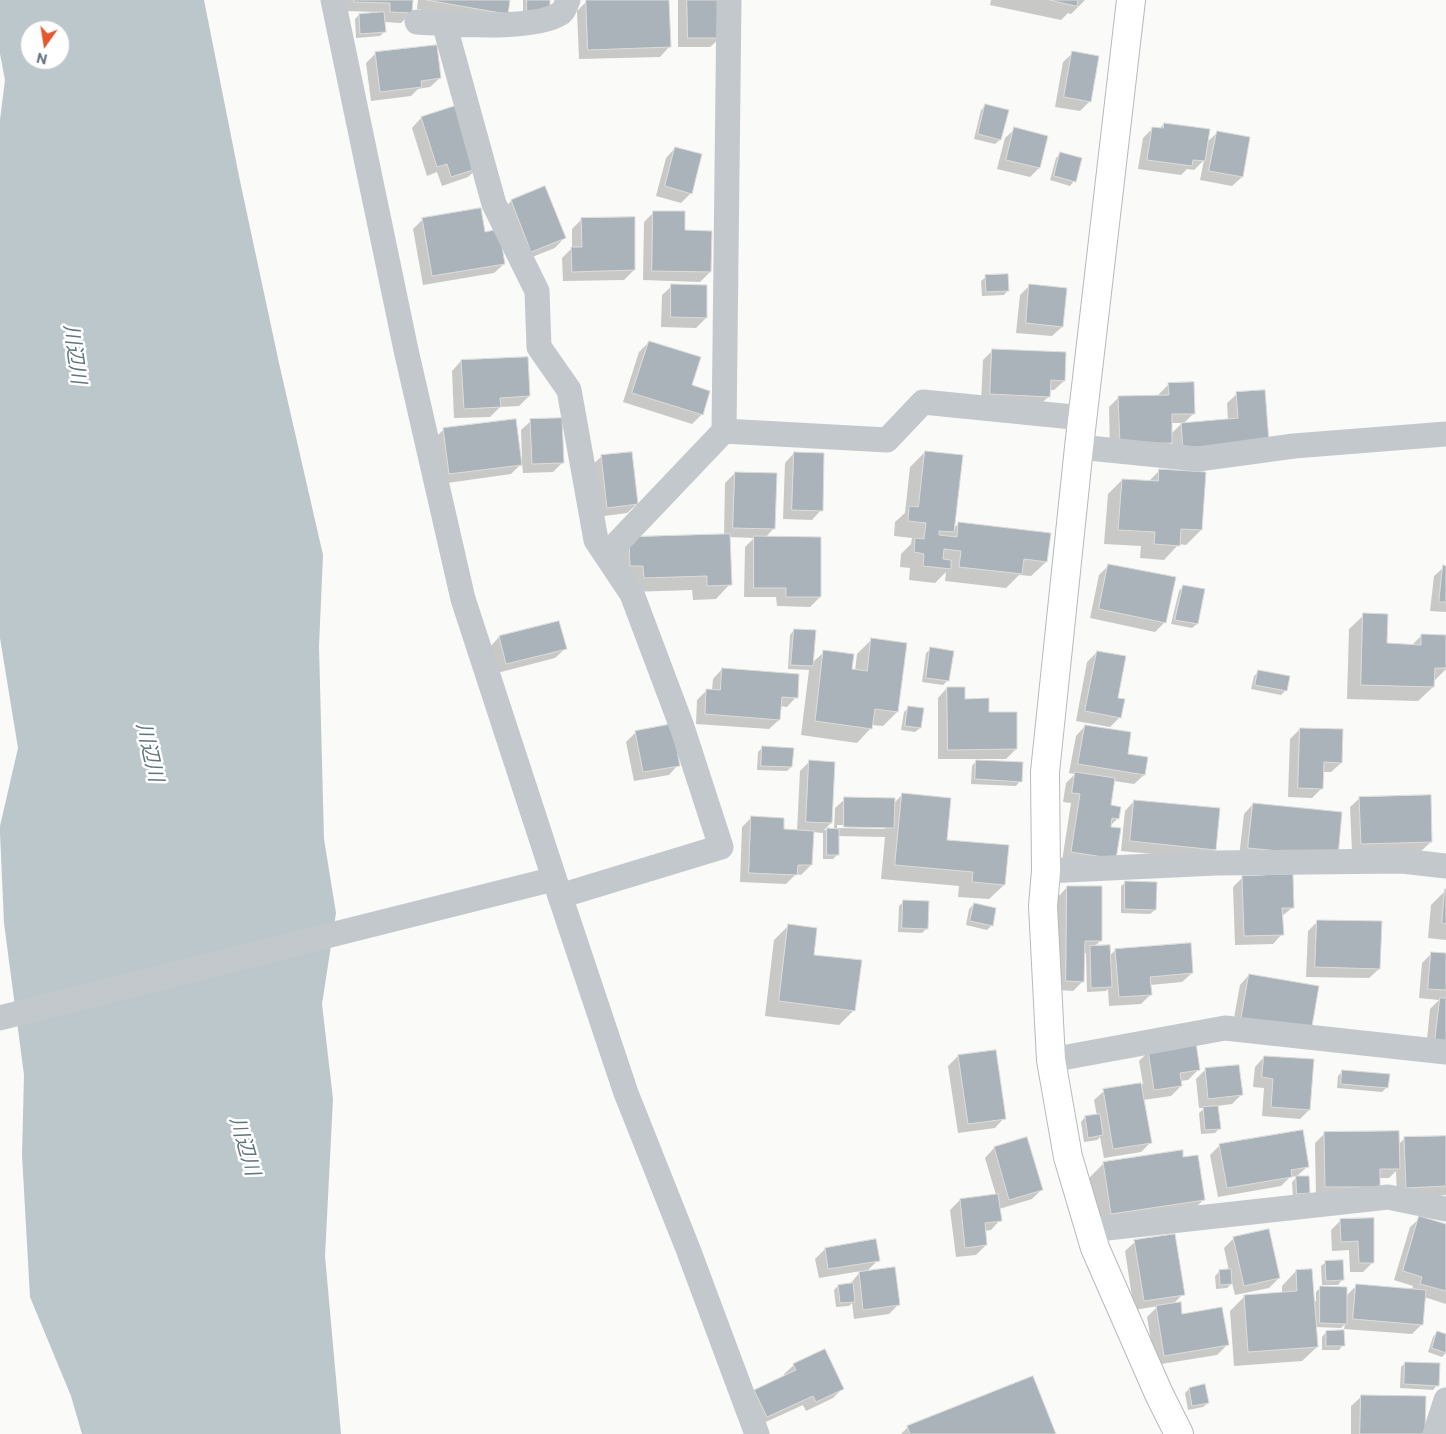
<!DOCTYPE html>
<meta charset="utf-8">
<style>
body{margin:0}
#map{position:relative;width:1446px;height:1434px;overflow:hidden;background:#fafaf8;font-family:Commissioner,sans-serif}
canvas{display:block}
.north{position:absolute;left:20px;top:20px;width:50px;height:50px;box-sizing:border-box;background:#fff;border:1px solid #c1c8cd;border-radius:50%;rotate:193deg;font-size:14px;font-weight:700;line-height:20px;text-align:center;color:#657683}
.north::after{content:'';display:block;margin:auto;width:18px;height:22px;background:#e4572e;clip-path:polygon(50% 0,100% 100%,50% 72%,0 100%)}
</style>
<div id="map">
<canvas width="1446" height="1434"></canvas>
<div class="north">N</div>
</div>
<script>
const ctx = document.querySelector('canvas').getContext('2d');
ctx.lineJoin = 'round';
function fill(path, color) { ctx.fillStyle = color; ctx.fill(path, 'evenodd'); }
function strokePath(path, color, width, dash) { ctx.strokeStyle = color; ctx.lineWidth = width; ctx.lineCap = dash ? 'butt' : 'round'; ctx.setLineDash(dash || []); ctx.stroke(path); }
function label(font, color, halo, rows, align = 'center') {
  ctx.font = font + ' Commissioner,"Noto Sans JP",sans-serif'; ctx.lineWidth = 5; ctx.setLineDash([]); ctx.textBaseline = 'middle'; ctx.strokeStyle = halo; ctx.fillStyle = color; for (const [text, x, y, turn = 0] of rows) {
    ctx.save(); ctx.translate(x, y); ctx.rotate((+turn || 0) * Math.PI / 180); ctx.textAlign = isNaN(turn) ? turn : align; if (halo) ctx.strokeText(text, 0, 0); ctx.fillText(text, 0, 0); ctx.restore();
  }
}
fill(new Path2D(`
 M 0,0 L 204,0 L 240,181 L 279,363 L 323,555 L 319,646 L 324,839 L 336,913 L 322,1004 L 333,1099 L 325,1256 L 341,1434 L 82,1434 L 71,1396 L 30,1297 L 22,1155 L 24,1075 L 4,923 L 0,833 L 0,826 L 18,748 L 0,638 L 0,120 L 5,80 L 0,54 ZM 30,30 L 60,30 L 60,60 L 30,60 Z`), '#bbc7cb');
fill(new Path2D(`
 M 346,0 L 411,0 L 411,13 L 401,23 L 383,22 L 384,32 L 380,36 L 356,38 L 355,19 L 359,15 L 378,14 L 378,12 L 345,11 Z
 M 418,0 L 509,0 L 497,23 L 417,9 Z
 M 523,0 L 549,0 L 523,18 Z
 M 668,0 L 669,47 L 660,57 L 579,59 L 577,11 L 587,1 Z
 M 678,0 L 720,0 L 720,38 L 710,47 L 678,47 Z
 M 991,0 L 1085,0 L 1071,14 L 1068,13 L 1061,20 L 990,5 Z
 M 1073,53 L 1090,101 L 1080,111 L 1055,107 L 1063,62 Z
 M 375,54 L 440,78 L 430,87 L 418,89 L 411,96 L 371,101 L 366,63 Z
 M 986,105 L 1007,111 L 1000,140 L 995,144 L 974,139 L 981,110 Z
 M 457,107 L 478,168 L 468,177 L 442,186 L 437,172 L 427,176 L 412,128 L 421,118 Z
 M 1164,124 L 1206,143 L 1218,132 L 1249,138 L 1242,177 L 1232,186 L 1200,180 L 1204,160 L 1194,170 L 1187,169 L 1181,175 L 1138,169 L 1143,138 L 1153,128 L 1159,129 Z
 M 1015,129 L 1039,168 L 1030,177 L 997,169 L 1005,138 Z
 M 675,148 L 691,193 L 681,203 L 656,196 L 666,158 Z
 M 1060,154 L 1074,181 L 1070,186 L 1050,180 L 1056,158 Z
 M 544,188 L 564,238 L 555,248 L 522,261 L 502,211 L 511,201 Z
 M 654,212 L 683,231 L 710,272 L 700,282 L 643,280 L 644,222 Z
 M 423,219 L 484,233 L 504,264 L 494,273 L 423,285 L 413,229 Z
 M 582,219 L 634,270 L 624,280 L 563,281 L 562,258 L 572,248 L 572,229 Z
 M 986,277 L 1008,290 L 1004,295 L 982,296 L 981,281 Z
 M 1030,285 L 1062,327 L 1052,336 L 1016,333 L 1020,295 Z
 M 672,286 L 706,318 L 696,328 L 661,327 L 662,295 Z
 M 649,342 L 690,386 L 702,414 L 692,424 L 623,402 L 639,352 Z
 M 993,350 L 1064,381 L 1054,390 L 1049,390 L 1049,396 L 1039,406 L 981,403 L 983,360 Z
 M 461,361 L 529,396 L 519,406 L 500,407 L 490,417 L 454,418 L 452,371 Z
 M 1169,384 L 1194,413 L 1184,423 L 1228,420 L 1227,403 L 1237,394 L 1268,441 L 1174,458 L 1172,441 L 1161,452 L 1110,453 L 1109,407 L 1119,397 L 1159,397 L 1159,394 ZM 1171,423 L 1182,423 L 1171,434 Z
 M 531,421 L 563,462 L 553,472 L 523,473 L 522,463 L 511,474 L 440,484 L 434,439 L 444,429 L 522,459 L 521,430 Z
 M 925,452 L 953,529 L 959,523 L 1046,562 L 1031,576 L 1019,575 L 1006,588 L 945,581 L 946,572 L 935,583 L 909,580 L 910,568 L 900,567 L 901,554 L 911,544 L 912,538 L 894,536 L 895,522 L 905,513 L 910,467 Z
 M 631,453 L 637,504 L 627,513 L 597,517 L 591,466 L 601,457 Z
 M 794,453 L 821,510 L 812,520 L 783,519 L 785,463 Z
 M 1159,471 L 1205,473 L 1201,530 L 1186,545 L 1179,544 L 1164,560 L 1140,558 L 1141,546 L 1104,544 L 1108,494 L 1122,480 L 1148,482 Z
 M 735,473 L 774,528 L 765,538 L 820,597 L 810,607 L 777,606 L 776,597 L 744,597 L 745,547 L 754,538 L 729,537 L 730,584 L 716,599 L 693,600 L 692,590 L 630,592 L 615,553 L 629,538 L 724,535 L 725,483 Z
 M 1109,565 L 1165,622 L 1155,632 L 1090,618 L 1099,575 Z
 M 1444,567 L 1446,567 L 1446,612 L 1430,611 L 1434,576 Z
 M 1183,586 L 1197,624 L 1192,628 L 1171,624 L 1179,591 Z
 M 1364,615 L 1386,645 L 1411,646 L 1422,635 L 1446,636 L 1446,669 L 1433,682 L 1433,687 L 1418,701 L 1347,699 L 1349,629 Z
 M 794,630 L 812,663 L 824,652 L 850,670 L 855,671 L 857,654 L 871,640 L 897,712 L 883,726 L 872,725 L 871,728 L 857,743 L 801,735 L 809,670 L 788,669 L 790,635 Z
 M 499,637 L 565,649 L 555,658 L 497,673 L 490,647 Z
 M 931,649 L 948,680 L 943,685 L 922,682 L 926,653 Z
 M 1097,652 L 1117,699 L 1120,717 L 1110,727 L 1076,721 L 1087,662 Z
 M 722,669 L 796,697 L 787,707 L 780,706 L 779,720 L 769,729 L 696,724 L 697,700 L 707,690 L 712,690 L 713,679 Z
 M 1259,671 L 1286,690 L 1281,695 L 1251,689 L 1254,676 Z
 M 947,688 L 988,713 L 1016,749 L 1006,759 L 938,759 L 938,698 Z
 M 909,707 L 920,728 L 915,732 L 901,730 L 904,712 Z
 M 1085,726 L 1126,755 L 1144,775 L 1134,784 L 1114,781 L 1110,806 L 1118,818 L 1109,827 L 1115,858 L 1062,861 L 1071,803 L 1063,802 L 1066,783 L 1075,774 L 1069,773 L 1076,736 Z
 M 1300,729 L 1341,763 L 1331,772 L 1322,772 L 1322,788 L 1312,798 L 1288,797 L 1290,739 Z
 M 636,732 L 678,765 L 669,775 L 634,781 L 626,742 Z
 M 762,748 L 791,767 L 787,771 L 757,770 L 758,752 Z
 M 976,761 L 1020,781 L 1016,786 L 971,784 L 972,766 Z
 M 809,762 L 831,823 L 824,830 L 834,830 L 835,808 L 845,799 L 894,803 L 902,795 L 946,841 L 1004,885 L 989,899 L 958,897 L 959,886 L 881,879 L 885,837 L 837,836 L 838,854 L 833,859 L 823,859 L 823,833 L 813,832 L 811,865 L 801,875 L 796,874 L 786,884 L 740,882 L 742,827 L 752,817 L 782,831 L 797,831 L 800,771 ZM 837,825 L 885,826 L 885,829 L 837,828 Z
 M 1360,798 L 1431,842 L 1421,851 L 1352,853 L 1350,807 Z
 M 1134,801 L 1215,849 L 1205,859 L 1121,851 L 1125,811 Z
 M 1253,804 L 1337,856 L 1239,857 L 1244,814 Z
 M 1243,877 L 1293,907 L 1281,917 L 1282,934 L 1273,944 L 1235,945 L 1233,887 Z
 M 1126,882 L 1155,910 L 1150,914 L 1121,913 L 1121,886 Z
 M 1067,887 L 1100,941 L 1094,947 L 1109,957 L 1115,950 L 1190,944 L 1192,973 L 1182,982 L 1150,985 L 1151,994 L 1141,1004 L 1109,1006 L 1108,989 L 1106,991 L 1087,992 L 1086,953 L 1083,953 L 1083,981 L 1073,991 L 1057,990 L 1058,897 Z
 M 1446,890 L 1446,940 L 1428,938 L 1431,905 Z
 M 904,901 L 927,928 L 922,933 L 898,932 L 899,906 Z
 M 974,904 L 995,909 L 991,926 L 987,930 L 966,925 L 969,909 Z
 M 1318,921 L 1379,969 L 1369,978 L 1306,977 L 1308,931 Z
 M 789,925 L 854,1010 L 839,1025 L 765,1016 L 774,940 Z
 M 1432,953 L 1446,954 L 1446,1053 L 1426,1050 L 1430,1009 L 1439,1000 L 1419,998 L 1422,963 Z
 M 1249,975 L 1317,987 L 1232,1029 L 1240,985 Z
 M 995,1051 L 1004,1118 L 995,1128 L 958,1133 L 948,1066 L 958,1056 Z
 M 1149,1051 L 1198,1070 L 1188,1080 L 1180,1081 L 1181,1086 L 1171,1096 L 1143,1100 L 1150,1143 L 1141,1152 L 1104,1158 L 1100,1137 L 1097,1140 L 1084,1142 L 1081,1122 L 1085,1117 L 1097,1116 L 1094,1100 L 1104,1091 L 1143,1084 L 1139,1061 Z
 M 1264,1057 L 1309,1110 L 1300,1119 L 1262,1116 L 1264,1088 L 1253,1087 L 1255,1067 Z
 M 1205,1070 L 1241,1095 L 1232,1104 L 1217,1106 L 1219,1129 L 1215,1133 L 1201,1134 L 1199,1113 L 1205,1108 L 1199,1108 L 1196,1079 Z
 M 1343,1071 L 1387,1087 L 1382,1092 L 1337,1088 L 1338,1076 Z
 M 1325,1133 L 1398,1145 L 1404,1139 L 1446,1137 L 1446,1195 L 1397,1197 L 1396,1171 L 1389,1178 L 1379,1178 L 1379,1186 L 1316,1196 L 1315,1143 Z
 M 1026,1139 L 1041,1190 L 1032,1199 L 999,1209 L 1000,1220 L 991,1230 L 984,1231 L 986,1245 L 976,1255 L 956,1257 L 950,1210 L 960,1200 L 996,1195 L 985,1158 L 994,1148 Z
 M 1220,1145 L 1308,1166 L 1296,1177 L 1309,1193 L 1305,1197 L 1293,1198 L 1292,1182 L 1298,1176 L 1290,1177 L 1281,1186 L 1218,1197 L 1210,1155 Z
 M 1182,1159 L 1203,1200 L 1189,1215 L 1097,1228 L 1089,1178 L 1104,1163 Z
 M 1420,1218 L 1446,1226 L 1446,1304 L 1424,1297 L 1422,1324 L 1412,1334 L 1344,1329 L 1345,1324 L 1341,1328 L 1315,1327 L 1317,1347 L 1302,1361 L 1234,1366 L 1230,1311 L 1245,1296 L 1282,1293 L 1282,1286 L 1296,1271 L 1313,1301 L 1316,1301 L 1316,1292 L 1320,1288 L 1346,1296 L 1357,1285 L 1412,1290 L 1413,1286 L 1394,1280 L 1410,1227 Z
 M 1341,1220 L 1372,1220 L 1373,1262 L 1363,1272 L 1350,1272 L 1349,1250 L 1332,1251 L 1331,1230 Z
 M 1234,1238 L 1279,1278 L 1269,1288 L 1235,1295 L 1232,1283 L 1227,1288 L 1216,1289 L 1215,1276 L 1219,1272 L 1229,1271 L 1224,1248 Z
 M 875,1240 L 878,1260 L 866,1272 L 898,1305 L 889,1314 L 854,1319 L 852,1303 L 849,1306 L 836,1307 L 834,1290 L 838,1286 L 850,1284 L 861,1271 L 819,1278 L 815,1259 L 825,1249 Z
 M 1135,1242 L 1183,1294 L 1172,1305 L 1181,1315 L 1227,1345 L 1217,1355 L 1155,1365 L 1147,1317 L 1158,1306 L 1134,1310 L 1125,1251 Z
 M 1326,1262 L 1342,1280 L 1338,1285 L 1322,1285 L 1321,1266 Z
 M 1326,1332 L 1343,1345 L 1339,1350 L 1322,1350 L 1322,1337 Z
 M 1437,1332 L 1446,1335 L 1446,1353 L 1442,1357 L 1428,1352 L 1433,1337 Z
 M 1405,1363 L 1437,1385 L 1433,1390 L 1400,1388 L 1401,1367 Z
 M 794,1365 L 842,1389 L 833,1398 L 806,1411 L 803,1405 L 757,1426 L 745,1400 L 755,1391 L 785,1377 L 784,1374 Z
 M 1189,1389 L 1208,1403 L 1203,1407 L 1188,1410 L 1185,1393 Z
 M 1361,1397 L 1424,1434 L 1351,1434 L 1351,1406 Z
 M 908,1427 L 1055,1434 L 901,1434 Z`), '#0003');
const building = new Path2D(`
 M 354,0 L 413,0 L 412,13 L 390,12 L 390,3 L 354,2 Z
 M 427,0 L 510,0 L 508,14 Z
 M 527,0 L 550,0 L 550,13 L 527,14 Z
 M 586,0 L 669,0 L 671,47 L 588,50 Z
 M 687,0 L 721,0 L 721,38 L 688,38 Z
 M 1050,0 L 1078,0 L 1077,6 Z
 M 384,12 L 386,32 L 360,34 L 359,14 Z
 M 437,45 L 441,78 L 421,81 L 422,87 L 380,92 L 375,52 Z
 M 1072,51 L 1099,56 L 1091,102 L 1064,97 Z
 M 985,104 L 1009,110 L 1001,140 L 978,134 Z
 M 458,105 L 479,168 L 451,177 L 447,164 L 437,167 L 421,117 Z
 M 1164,123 L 1210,129 L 1205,161 L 1193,160 L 1192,166 L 1147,160 L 1152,127 L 1163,128 Z
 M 1014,127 L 1048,136 L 1040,168 L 1006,160 Z
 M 1217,131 L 1250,137 L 1243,177 L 1209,171 Z
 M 675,147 L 702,154 L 692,194 L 665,186 Z
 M 1060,152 L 1082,158 L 1076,182 L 1054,176 Z
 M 545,186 L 566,238 L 531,252 L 511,200 Z
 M 481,208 L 485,232 L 499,229 L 505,264 L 432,276 L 422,218 Z
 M 653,211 L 685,211 L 685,230 L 712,231 L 711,272 L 652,271 Z
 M 635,217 L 635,270 L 572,272 L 571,247 L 582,247 L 581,218 Z
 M 1008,274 L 1009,291 L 986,292 L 985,275 Z
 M 671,284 L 707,285 L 707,318 L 671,317 Z
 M 1029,284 L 1067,288 L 1063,327 L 1026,323 Z
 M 649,341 L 701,357 L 692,385 L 710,391 L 703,415 L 632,393 Z
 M 992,349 L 1066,352 L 1065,381 L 1051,380 L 1050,397 L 990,394 Z
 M 528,357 L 530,396 L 500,398 L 501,407 L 464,409 L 461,360 Z
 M 1194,382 L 1195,414 L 1172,414 L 1172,443 L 1120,444 L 1118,396 L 1169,395 L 1168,383 Z
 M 1265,390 L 1269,442 L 1183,449 L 1181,423 L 1238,418 L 1236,392 Z
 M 562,418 L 564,463 L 532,464 L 530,419 Z
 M 516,419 L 522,465 L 449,474 L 443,428 Z
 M 925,451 L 963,455 L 954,532 L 939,531 L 939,535 L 957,537 L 958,522 L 1051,533 L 1047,562 L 1024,559 L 1022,574 L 959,567 L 961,551 L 944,549 L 943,559 L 951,560 L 951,569 L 923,566 L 924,554 L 914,552 L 915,538 L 924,539 L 926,523 L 908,521 L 909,506 L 918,507 Z
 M 632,452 L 638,504 L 607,508 L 601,455 Z
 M 794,452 L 824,453 L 823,511 L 792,510 Z
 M 1159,469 L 1206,472 L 1202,530 L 1181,529 L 1180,546 L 1154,544 L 1155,532 L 1118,530 L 1122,479 L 1158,481 Z
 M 735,472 L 777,473 L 775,529 L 733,528 Z
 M 730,534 L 732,585 L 707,586 L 707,576 L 644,578 L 643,566 L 630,566 L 629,537 Z
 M 754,536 L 821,537 L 821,597 L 786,597 L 786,588 L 754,588 Z
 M 1108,564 L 1176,577 L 1166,623 L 1099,609 Z
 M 1443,565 L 1446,566 L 1446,602 L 1439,602 Z
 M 1183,585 L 1205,589 L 1198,624 L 1175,620 Z
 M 1363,613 L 1388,614 L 1387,643 L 1421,645 L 1421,634 L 1446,635 L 1446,668 L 1435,668 L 1434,687 L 1361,685 Z
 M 559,621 L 567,649 L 506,664 L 499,636 Z
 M 794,629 L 816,630 L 813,666 L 791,665 Z
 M 871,638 L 907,643 L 898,712 L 875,709 L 872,729 L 815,721 L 823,650 L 854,654 L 852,669 L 867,671 Z
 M 930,647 L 954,651 L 949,681 L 926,678 Z
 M 1097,651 L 1126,656 L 1118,698 L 1125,699 L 1121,718 L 1085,711 Z
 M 722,668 L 799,674 L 798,698 L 782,697 L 780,720 L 705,714 L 706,689 L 720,690 Z
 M 1258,670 L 1290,676 L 1287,691 L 1255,685 Z
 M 947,687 L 965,687 L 965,699 L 989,698 L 989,712 L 1017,712 L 1017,749 L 948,750 Z
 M 908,706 L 924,708 L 921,728 L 905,726 Z
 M 672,724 L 680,766 L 643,772 L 635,731 Z
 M 1085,725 L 1131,732 L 1128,754 L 1148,757 L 1145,775 L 1078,764 Z
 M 1300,728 L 1343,729 L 1342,763 L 1324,762 L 1323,789 L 1298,788 Z
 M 762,746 L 794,748 L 792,767 L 761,766 Z
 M 809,760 L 835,762 L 832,823 L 806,822 Z
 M 976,760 L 1023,762 L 1022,782 L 975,779 Z
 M 1075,772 L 1115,778 L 1111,805 L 1121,807 L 1119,819 L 1112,818 L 1111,827 L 1121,828 L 1116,859 L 1071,852 L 1080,794 L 1072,793 Z
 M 902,793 L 951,798 L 947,840 L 1009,845 L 1005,885 L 972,882 L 973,872 L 895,865 Z
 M 1431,795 L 1432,842 L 1361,844 L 1359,797 Z
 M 844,797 L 895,798 L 894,828 L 844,827 Z
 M 1134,800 L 1220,808 L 1216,850 L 1130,841 Z
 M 1253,803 L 1342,812 L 1338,857 L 1248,848 Z
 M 751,816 L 784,818 L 784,829 L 814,831 L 812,865 L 798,865 L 797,875 L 749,873 Z
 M 827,828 L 839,829 L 839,855 L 827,855 Z
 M 1293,874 L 1294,908 L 1282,908 L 1284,935 L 1244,936 L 1242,876 Z
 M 1125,881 L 1157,882 L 1156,910 L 1125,909 Z
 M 1067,886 L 1102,886 L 1102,941 L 1085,941 L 1084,982 L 1066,981 Z
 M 1445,889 L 1446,889 L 1446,924 L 1442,923 Z
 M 903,900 L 929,901 L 928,929 L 902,928 Z
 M 974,903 L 996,908 L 993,926 L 970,921 Z
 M 1317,920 L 1382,921 L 1380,969 L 1315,967 Z
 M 788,924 L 817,928 L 814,955 L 862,960 L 855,1011 L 779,1001 Z
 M 1191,943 L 1193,973 L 1150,977 L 1152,995 L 1119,997 L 1115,949 Z
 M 1110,945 L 1112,987 L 1091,988 L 1090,946 Z
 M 1431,952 L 1446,953 L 1446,990 L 1428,989 Z
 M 1249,974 L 1319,986 L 1311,1032 L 1241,1020 Z
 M 1440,998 L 1446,998 L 1446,1042 L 1435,1041 Z
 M 1196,1043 L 1200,1070 L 1180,1073 L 1182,1086 L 1154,1090 L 1148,1050 Z
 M 996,1050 L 1006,1119 L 968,1124 L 958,1055 Z
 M 1264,1056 L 1314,1059 L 1310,1110 L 1271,1107 L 1273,1079 L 1262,1077 Z
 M 1239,1065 L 1243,1095 L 1208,1099 L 1205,1068 Z
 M 1342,1070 L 1390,1074 L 1388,1088 L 1341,1084 Z
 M 1141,1083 L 1152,1143 L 1113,1149 L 1103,1089 Z
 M 1218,1106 L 1221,1129 L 1205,1130 L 1203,1107 Z
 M 1100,1114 L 1103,1135 L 1088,1138 L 1085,1116 Z
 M 1303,1130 L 1309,1167 L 1291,1170 L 1292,1177 L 1227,1188 L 1219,1144 Z
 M 1399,1131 L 1400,1169 L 1380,1169 L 1380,1187 L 1325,1187 L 1324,1132 Z
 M 1446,1136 L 1446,1186 L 1406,1188 L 1404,1137 Z
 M 1027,1137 L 1043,1190 L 1009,1200 L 994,1147 Z
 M 1183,1150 L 1183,1157 L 1198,1155 L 1205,1200 L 1111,1214 L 1103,1162 Z
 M 1296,1176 L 1309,1176 L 1310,1193 L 1297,1194 Z
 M 998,1194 L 1002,1221 L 985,1223 L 987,1245 L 965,1248 L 960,1199 Z
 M 1419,1216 L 1446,1224 L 1446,1291 L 1420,1284 L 1422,1277 L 1403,1271 Z
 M 1374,1218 L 1374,1263 L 1359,1263 L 1358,1241 L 1341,1242 L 1340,1219 Z
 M 1269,1229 L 1280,1278 L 1244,1286 L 1233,1237 Z
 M 1175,1234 L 1185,1295 L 1144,1301 L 1134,1240 Z
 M 876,1239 L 880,1261 L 828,1269 L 825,1248 Z
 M 1343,1260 L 1344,1280 L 1326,1281 L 1325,1261 Z
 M 895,1267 L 900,1305 L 863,1310 L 859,1272 Z
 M 1231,1269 L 1232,1284 L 1220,1285 L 1219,1270 Z
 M 1312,1269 L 1318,1347 L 1248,1352 L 1244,1295 L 1297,1291 L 1296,1270 Z
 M 853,1283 L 855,1302 L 840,1303 L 838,1285 Z
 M 1356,1284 L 1426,1290 L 1423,1325 L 1353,1319 Z
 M 1320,1286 L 1347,1287 L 1347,1324 L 1320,1323 Z
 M 1181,1302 L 1182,1314 L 1222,1307 L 1229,1345 L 1164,1356 L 1156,1306 Z
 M 1344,1330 L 1345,1346 L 1326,1346 L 1326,1331 Z
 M 1437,1331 L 1446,1334 L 1446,1353 L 1432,1348 Z
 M 825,1349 L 844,1389 L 816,1402 L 813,1396 L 767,1417 L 754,1390 L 796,1370 L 793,1364 Z
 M 1405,1362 L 1440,1363 L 1439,1386 L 1404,1384 Z
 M 1033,1376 L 1056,1434 L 910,1434 L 907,1426 Z
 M 1205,1384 L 1209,1403 L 1192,1406 L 1189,1388 Z
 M 1361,1395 L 1426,1396 L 1425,1434 L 1360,1434 Z`);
fill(building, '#aab3b9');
strokePath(building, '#dcdcda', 1);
const secondary = new Path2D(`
 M 1131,0 L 1079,447 L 1045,772 L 1046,871 L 1043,906 L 1051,1060 L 1068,1157 L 1095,1248 L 1159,1394 L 1179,1434`);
strokePath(secondary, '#b3babf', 30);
strokePath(new Path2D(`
 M 333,0 L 406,350 L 463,599 L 560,896 L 626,1093 L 688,1249 L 757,1434
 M 417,22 C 450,24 535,31 561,13 C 565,10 566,4 568,0
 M 444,23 L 494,204 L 537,291 L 539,347 L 569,390 L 596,540 L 632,594 L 682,727 L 721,847 L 560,896
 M 724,431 L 729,0
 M 1079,447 L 1198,459 L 1294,446 L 1446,434
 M 606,555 L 724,431 L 887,440 L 923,402 L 1083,418
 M 1046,871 L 1216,863 L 1402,861 L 1446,866
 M 0,1018 L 554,879
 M 1051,1060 L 1225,1028 L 1446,1052
 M 1089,1230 L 1388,1197 L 1446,1209
 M 1435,1434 L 1446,1400`), '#c3c8cc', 25);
strokePath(secondary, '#fff', 28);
label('italic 20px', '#60757c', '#fff', [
 ["川辺川",75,354,82],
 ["川辺川",150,752,77],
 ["川辺川",245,1146,74]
]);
</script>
